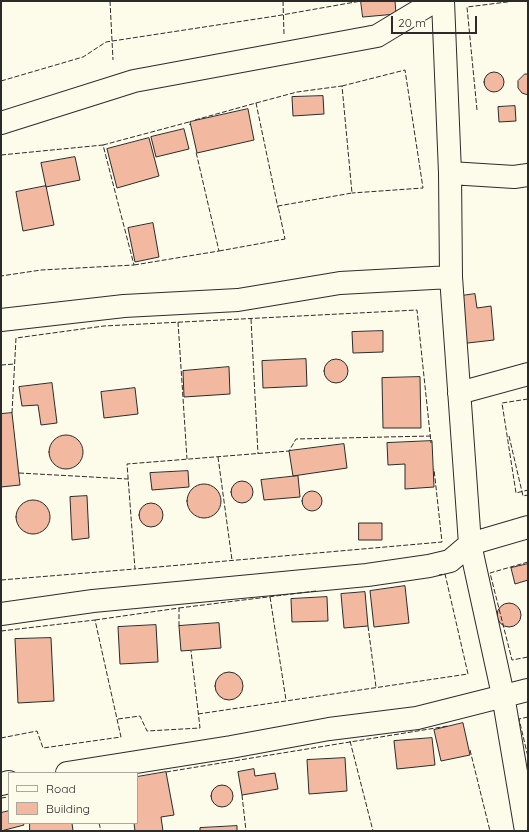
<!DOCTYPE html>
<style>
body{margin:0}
#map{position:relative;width:529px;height:832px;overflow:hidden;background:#fdfbea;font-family:Quicksand,sans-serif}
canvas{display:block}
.frame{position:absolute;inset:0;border:2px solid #2b2b2b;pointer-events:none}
.legend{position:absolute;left:8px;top:772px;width:130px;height:52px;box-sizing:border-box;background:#fdfbea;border:1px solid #a9a89e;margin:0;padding:5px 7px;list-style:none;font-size:12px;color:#2b2b2b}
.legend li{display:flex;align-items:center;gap:8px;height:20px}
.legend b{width:20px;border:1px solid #a9a89e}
.scale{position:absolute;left:391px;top:16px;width:86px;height:18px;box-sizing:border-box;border:2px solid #2b2b2b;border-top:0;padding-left:5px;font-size:12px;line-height:14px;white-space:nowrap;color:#2b2b2b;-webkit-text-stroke:3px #fdfbea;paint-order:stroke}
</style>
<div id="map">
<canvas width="529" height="832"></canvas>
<div class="frame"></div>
<ul class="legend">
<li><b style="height:5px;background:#fdfbea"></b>Road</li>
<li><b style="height:11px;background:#f2b8a0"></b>Building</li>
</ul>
<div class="scale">20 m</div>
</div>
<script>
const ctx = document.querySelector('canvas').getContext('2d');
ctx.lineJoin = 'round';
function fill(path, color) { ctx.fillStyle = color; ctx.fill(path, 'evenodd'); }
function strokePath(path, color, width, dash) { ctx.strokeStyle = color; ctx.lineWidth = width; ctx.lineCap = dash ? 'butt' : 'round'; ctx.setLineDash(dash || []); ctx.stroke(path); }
const building = new Path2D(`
 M 361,1 L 395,1 L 396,14 L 363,17 Z
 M484 82a10 10 0 1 1 20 0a10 10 0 1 1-20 0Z
 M 525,74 L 528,74 L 528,95 L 522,93 L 518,88 L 518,81 Z
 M 323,96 L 324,114 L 293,116 L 292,97 Z
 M 515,106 L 516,121 L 499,122 L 498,107 Z
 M 248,109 L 254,140 L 197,153 L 190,122 Z
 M 184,129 L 189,149 L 156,157 L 151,137 Z
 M 149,138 L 159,176 L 117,188 L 107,149 Z
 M 75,157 L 80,180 L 46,187 L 41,163 Z
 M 46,186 L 54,225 L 23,231 L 16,192 Z
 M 153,223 L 159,257 L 135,262 L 128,228 Z
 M 475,294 L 477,308 L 491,306 L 494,340 L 459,344 L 454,297 Z
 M 383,331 L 383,352 L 353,353 L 352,332 Z
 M324 371a12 12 0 1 1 24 0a12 12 0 1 1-24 0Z
 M 306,359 L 307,386 L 263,388 L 262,361 Z
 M 229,367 L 230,394 L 184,397 L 183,371 Z
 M 420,377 L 421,428 L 383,428 L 382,378 Z
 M 52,383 L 57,423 L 41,425 L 38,405 L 22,406 L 19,387 Z
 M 135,388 L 138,414 L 104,418 L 101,392 Z
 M 12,413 L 20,485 L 1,487 L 1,414 Z
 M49 452a17 17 0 1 1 34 0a17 17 0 1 1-34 0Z
 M 432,441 L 434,487 L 405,489 L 405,464 L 388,465 L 387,443 Z
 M 344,444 L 347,468 L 293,476 L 289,451 Z
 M 188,471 L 189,487 L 152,490 L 150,473 Z
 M 298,476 L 300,497 L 264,500 L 261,480 Z
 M231 492a11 11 0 1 1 22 0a11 11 0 1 1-22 0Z
 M187 501a17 17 0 1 1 34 0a17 17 0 1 1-34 0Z
 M302 501a10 10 0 1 1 20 0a10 10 0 1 1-20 0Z
 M 87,496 L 89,538 L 72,540 L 70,497 Z
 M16 517a17 17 0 1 1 34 0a17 17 0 1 1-34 0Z
 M139 515a12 12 0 1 1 24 0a12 12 0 1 1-24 0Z
 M 359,523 L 382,523 L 382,540 L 359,540 Z
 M 528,564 L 528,580 L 515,584 L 511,568 Z
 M 405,586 L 409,623 L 374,627 L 370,591 Z
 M 365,592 L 368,626 L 344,628 L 341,594 Z
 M 327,597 L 328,621 L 292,622 L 291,599 Z
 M497 615a12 12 0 1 1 24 0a12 12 0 1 1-24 0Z
 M 219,623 L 221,648 L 181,651 L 179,626 Z
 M 156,625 L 158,662 L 120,664 L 118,627 Z
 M 51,638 L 54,701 L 18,703 L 15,639 Z
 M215 686a14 14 0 1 1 28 0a14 14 0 1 1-28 0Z
 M 463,723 L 470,755 L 441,761 L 434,730 Z
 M 432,738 L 435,765 L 397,769 L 394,741 Z
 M 345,758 L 347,791 L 309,794 L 307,760 Z
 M 254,769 L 255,776 L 275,773 L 278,789 L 242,795 L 238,772 Z
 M 166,772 L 174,815 L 161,817 L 163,831 L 135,831 L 134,823 L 137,823 L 137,777 Z
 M211 796a11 11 0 1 1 22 0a11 11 0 1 1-22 0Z
 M 9,811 L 9,823 L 23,823 L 24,825 L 1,831 L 1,813 Z
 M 30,823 L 72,823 L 73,831 L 30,831 Z
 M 237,826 L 237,831 L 200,831 L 200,828 Z`);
fill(building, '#f2b8a0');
strokePath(building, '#2b2b2b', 1);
const street = new Path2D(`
 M 443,1 L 450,173 L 451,277 L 470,544 L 503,695 L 526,831
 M 1,123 L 134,81 L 377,36 L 435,1
 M 450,173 L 514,177 L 528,175
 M 1,320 L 124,306 L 238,300 L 340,283 L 451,277
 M 459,393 L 528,374
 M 1,614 L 93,601 L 367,575 L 429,566 L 450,561 L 470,544 L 528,527
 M 67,773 L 231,747 L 329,729 L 417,718 L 528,690
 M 1,784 L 9,782`);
strokePath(street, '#2b2b2b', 24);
strokePath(street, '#fdfbea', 22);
strokePath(new Path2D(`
 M 110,1 L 113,60
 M 283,1 L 284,34
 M 1,81 L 83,57 L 106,42 L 276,16 L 361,1
 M 342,86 L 405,70 L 423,188 L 352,193
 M 256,103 L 297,92 L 342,86 L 352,193 L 278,206 L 285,239
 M 477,110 L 467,7 L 515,1
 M 195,120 L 256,103 L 278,208
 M 103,145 L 189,122 L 190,125
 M 1,155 L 103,145 L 134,265 L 41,270 L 1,276
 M 219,251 L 285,239
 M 134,265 L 219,251 L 196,152
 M 251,319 L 258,454
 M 178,322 L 187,459
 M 1,365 L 15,364
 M 528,399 L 502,403 L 516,493 L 528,490
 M 12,413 L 16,338 L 104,326 L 417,310 L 431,443
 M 431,436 L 296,439 L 289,451 L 127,464 L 135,569 L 442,542 L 434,469
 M 509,436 L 523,496 L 528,495
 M 218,457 L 232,560
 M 19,473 L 128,479
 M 528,562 L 490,573 L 512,660 L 528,657
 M 1,580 L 135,569
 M 270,597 L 286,700
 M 179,608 L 316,591
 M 95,620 L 179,608 L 179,626
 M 368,626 L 376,687
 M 1,631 L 95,620 L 121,737 L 43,748 L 37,731 L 1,738
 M 198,714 L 468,674 L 445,574 L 439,575
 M 528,717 L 519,719 L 528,757
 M 118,719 L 140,716 L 147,731 L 200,728 L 191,651
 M 350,741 L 373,831
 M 470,750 L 490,831
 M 166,772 L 448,726
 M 242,795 L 246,831
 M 1,798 L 9,797
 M 99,823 L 101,831`), '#2b2b2b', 1, [5, 2]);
</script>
